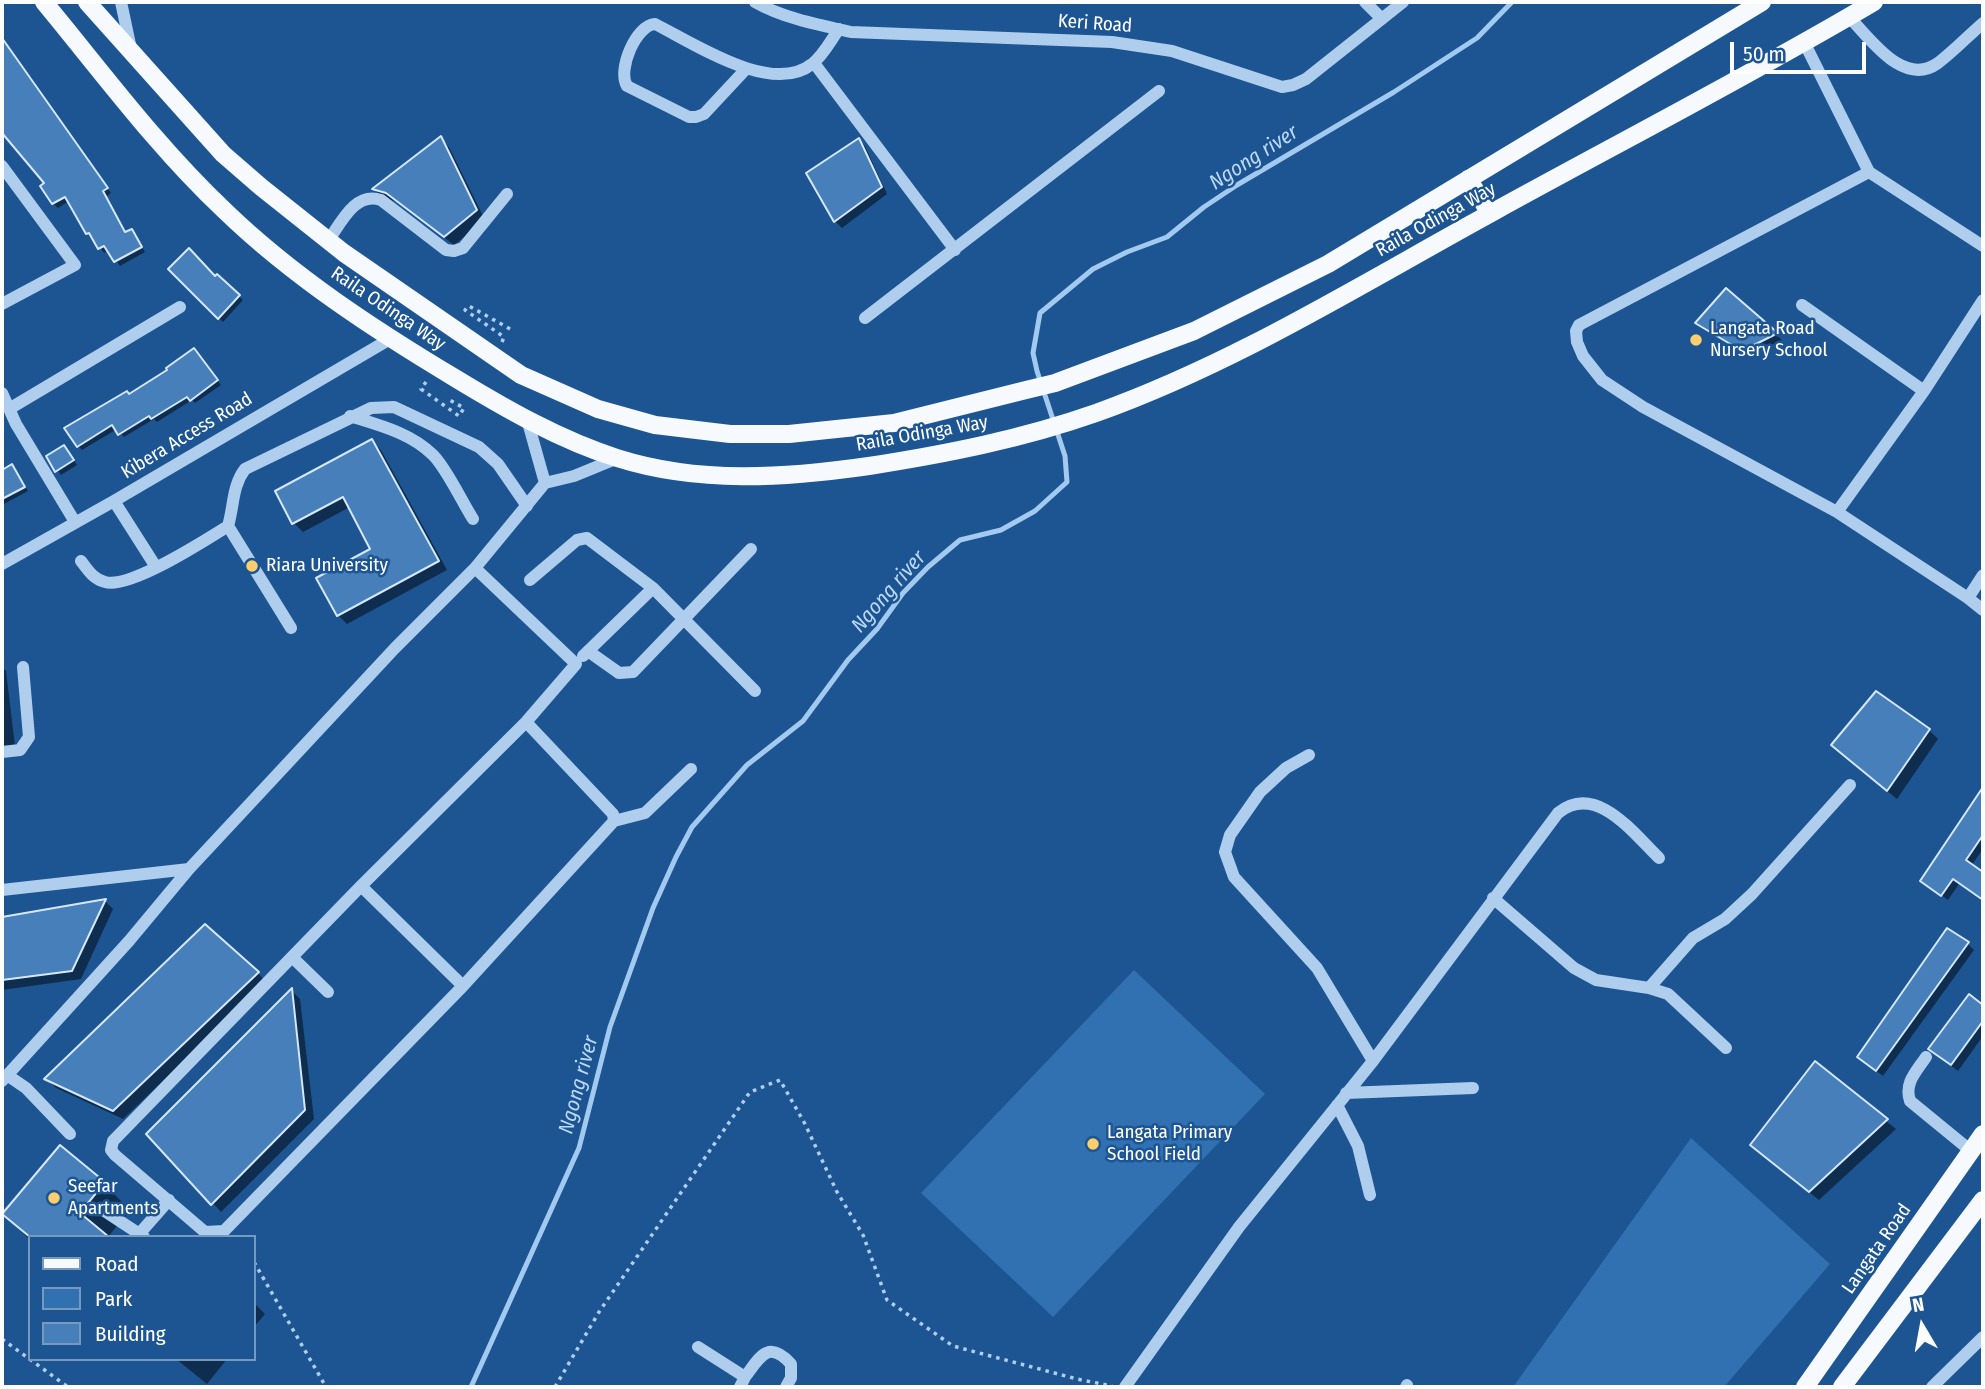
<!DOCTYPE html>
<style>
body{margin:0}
#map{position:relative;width:1985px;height:1389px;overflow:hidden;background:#1d5593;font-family:"Fira Sans Condensed",sans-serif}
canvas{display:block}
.frame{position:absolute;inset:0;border:4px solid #fff;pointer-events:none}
.legend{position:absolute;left:28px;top:1235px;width:228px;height:126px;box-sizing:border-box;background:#1d5593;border:2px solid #7799be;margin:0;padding:9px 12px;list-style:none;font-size:21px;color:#fff}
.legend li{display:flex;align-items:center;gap:14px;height:35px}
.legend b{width:35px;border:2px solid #7799be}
.north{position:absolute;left:1887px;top:1291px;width:70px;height:70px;-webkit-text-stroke:5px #1d5593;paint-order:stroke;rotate:350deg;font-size:19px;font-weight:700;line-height:28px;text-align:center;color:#fff}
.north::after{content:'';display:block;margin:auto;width:24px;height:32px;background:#fff;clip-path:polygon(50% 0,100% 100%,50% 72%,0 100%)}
.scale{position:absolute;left:1730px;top:42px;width:136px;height:32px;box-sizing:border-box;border:4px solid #fff;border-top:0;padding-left:9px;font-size:21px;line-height:24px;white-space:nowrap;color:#fff;-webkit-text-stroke:5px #1d5593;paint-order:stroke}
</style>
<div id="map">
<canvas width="1985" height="1389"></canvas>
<div class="frame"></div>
<ul class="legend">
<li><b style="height:9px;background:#f6faff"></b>Road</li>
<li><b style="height:19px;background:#3170b1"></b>Park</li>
<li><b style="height:19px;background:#467fb9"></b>Building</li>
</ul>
<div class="north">N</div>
<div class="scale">50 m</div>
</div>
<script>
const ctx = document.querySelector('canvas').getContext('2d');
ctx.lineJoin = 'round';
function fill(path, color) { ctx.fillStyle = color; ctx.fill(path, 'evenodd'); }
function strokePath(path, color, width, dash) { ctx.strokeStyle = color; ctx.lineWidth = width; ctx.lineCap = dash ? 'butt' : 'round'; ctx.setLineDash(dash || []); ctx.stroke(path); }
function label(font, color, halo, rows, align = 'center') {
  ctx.font = font + ' "Fira Sans Condensed",sans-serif'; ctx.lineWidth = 5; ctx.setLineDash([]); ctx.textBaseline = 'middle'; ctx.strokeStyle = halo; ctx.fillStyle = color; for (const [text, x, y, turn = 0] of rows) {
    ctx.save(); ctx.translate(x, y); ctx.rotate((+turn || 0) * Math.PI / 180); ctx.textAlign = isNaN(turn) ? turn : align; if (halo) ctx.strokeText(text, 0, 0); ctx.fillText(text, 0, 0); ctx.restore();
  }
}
fill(new Path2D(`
 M 1134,970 L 1265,1094 L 1053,1317 L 921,1193 Z
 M 1691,1138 L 1830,1264 L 1724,1387 L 1513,1387 Z`), '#3170b1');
fill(new Path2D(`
 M 2,40 L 25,73 L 31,77 L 54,115 L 111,193 L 106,197 L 127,234 L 132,231 L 145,252 L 120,266 L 109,250 L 104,253 L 93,237 L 88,235 L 97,230 L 69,201 L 58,208 L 53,203 L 43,186 L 46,184 L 2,126 Z
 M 441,138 L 449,147 L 485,220 L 454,245 L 397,202 L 383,197 L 374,189 Z
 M 859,140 L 865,146 L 887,194 L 842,228 L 835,221 L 808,173 Z
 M 170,269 L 216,278 L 217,276 L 243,300 L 223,322 Z
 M 1726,291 L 1776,335 L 1782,340 L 1749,356 L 1704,329 L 1698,323 Z
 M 198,354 L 221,385 L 195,403 L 192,400 L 157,422 L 154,419 L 124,437 L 117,429 L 82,450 L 78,446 L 67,428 L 130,396 Z
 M 372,441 L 381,450 L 447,570 L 347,624 L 338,615 L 373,549 L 350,507 L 303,532 L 294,523 Z
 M 68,451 L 77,465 L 61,475 L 48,457 Z
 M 12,466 L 28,491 L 2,505 L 2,472 Z
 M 2,667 L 6,671 L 15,746 L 2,752 Z
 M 1929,730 L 1938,739 L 1897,799 L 1842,754 Z
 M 1983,791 L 1983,849 L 1971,866 L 1983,875 L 1983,900 L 1959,884 L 1948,900 L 1922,881 Z
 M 105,901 L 113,909 L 81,979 L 2,990 L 2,919 Z
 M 1968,944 L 1974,950 L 1883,1076 L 1866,1063 Z
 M 258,973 L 266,982 L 123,1119 L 56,1088 L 47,1079 Z
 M 292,991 L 300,999 L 314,1119 L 221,1212 L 213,1203 Z
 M 1969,996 L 1983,1007 L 1983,1036 L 1958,1071 L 1937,1055 Z
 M 1815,1064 L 1896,1129 L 1819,1200 L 1752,1145 Z
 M 60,1148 L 104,1184 L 130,1210 L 108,1237 L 30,1237 L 30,1240 L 4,1214 Z
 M 254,1303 L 265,1314 L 254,1327 Z
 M 176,1359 L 227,1359 L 207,1384 Z`), '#0007');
strokePath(new Path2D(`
 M 471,1387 L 579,1148 L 610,1027 L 653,908 L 676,857 L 692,827 L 747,765 L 803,721 L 848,660 L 877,629 L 903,593 L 928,567 L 960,540 L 1001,530 L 1035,511 L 1067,482 L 1065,456 L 1037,371 L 1033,353 L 1040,313 L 1093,269 L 1127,252 L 1167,237 L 1204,207 L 1237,185 L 1394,92 L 1477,38 L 1512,2`), '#a2c9f0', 5);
const building = new Path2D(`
 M 2,38 L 108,188 L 103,191 L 125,232 L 132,229 L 142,247 L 114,262 L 104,246 L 98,249 L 89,233 L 86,234 L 65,197 L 52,204 L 40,186 L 44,183 L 2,133 Z
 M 441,136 L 477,210 L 444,237 L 386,193 L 372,189 Z
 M 859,138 L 882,187 L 834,222 L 806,173 Z
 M 189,248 L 215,276 L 217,274 L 240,295 L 218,319 L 168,269 Z
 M 1726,288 L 1778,333 L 1742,351 L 1695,323 Z
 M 194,348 L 218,380 L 190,401 L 187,397 L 151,419 L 149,416 L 118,435 L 112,425 L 77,447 L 64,428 L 127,391 L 129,394 L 167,370 L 166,368 Z
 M 372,439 L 439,561 L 337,616 L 316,578 L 370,549 L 343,497 L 292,524 L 275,491 Z
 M 64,445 L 74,460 L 55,472 L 46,456 Z
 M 12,464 L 25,487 L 2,499 L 2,470 Z
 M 1876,691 L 1930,729 L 1887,791 L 1831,745 Z
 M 1983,787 L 1983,835 L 1966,860 L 1983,872 L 1983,900 L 1953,879 L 1941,896 L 1920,881 Z
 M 106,899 L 72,971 L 2,980 L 2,917 Z
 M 205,924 L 259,972 L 113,1111 L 44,1079 Z
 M 1947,928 L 1969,942 L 1876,1071 L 1857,1057 Z
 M 292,988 L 305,1110 L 211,1205 L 146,1134 Z
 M 1969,994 L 1983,1005 L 1983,1021 L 1951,1065 L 1928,1049 Z
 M 1815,1061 L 1888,1119 L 1809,1192 L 1750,1145 Z
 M 60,1145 L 105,1182 L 80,1213 L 109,1237 L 30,1237 L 2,1214 Z`);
fill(building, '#467fb9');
strokePath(building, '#d5e7fa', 2);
strokePath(new Path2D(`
 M 502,342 L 504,337 L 465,310 L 469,306 L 512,330
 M 426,382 L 421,389 L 459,416 L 464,408 L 448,399
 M 254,1262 L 326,1387
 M 2,1339 L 68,1387
 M 555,1387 L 599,1312 L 750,1092 L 780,1080 L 805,1124 L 837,1192 L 863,1235 L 887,1300 L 953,1346 L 1077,1379 L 1112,1386`), '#afceee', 3.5, [3.5, 5]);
strokePath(new Path2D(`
 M 121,2 L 131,49
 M 755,2 C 783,18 819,25 851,32 L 1112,42 L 1172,51 L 1282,87 L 1293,85 L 1306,79 L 1403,2
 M 1365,2 L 1382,19
 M 1849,17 C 1870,38 1903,88 1938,63 C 1954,51 1968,36 1983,23
 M 1805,44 L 1869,172 L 1983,246
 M 814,63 L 955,250
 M 746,69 L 704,114 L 696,117 L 689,117 L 627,86 C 617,70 636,25 655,24 C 695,44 772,96 812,64 C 823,56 831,40 839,29
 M 2,166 L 75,265 L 2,304
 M 1869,172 L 1579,325 L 1576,331 L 1577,342 L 1583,356 L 1602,380 L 1643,407 L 1837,512 L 1968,598 L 1983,610
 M 328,241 C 341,223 355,191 381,200 L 446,250 L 454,251 L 463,248 L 507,194
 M 1802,305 L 1924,391
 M 865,318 L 1159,91
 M 2,393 L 16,424 L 75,522
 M 9,409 L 180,307
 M 350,416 C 379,425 411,433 433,455 C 447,469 462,502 473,519
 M 527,419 L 545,483
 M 114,501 L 156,567
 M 1837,512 L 1924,391 L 1983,300
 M 228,526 L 291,628
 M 81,561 C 88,570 93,579 105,582 C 130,589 204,541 228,526 C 234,506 232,486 245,469 L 371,408 L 394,407 L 479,447 L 498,464 L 527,506
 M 2,564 L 114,501 L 390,339
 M 530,580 L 577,540 L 587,538 L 653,588 L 755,691
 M 1968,598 L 1983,575
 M 588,651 L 619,673 L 633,672 L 751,549
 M 583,656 L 653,588
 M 526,722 L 613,814 L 614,821
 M 2,752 L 20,750 L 29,737 L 23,667
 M 1309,755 L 1286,768 L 1260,792 L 1230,835 L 1225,852 L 1234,877 L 1317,968 L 1373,1061
 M 361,886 L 463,986 L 224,1231 L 205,1232 L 115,1155 L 111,1150 L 113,1141 L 361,886 L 526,722 L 576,664 L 475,568
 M 2,890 L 189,869
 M 1493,898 L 1574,968 L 1596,980 L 1649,988 L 1668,994 L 1726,1048
 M 292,957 L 328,992
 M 463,986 L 614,821 L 645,813 L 691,769
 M 1649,988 L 1693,938 L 1725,919 L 1752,894 L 1850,785
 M 1926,1057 C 1916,1072 1904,1083 1910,1101 L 1971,1151
 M 7,1075 L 26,1088 L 70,1134
 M 2,1081 L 129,941 L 189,869 L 395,648 L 475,568 L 545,483 L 574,476 L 618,458
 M 1346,1093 L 1473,1088
 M 1337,1105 L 1358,1146 L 1370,1195
 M 103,1210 L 144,1237
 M 140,1233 L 169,1200
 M 698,1347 L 745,1377 L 740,1387
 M 745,1377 C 760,1357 768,1339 791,1364 L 791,1378 L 786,1387
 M 1125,1387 L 1239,1227 L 1373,1061 L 1558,813 C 1596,782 1633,833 1659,858
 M 1406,1387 L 1407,1385
 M 1932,1387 L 1983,1337`), '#afceee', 12);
strokePath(new Path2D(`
 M 44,2 C 102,72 157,147 224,210 C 292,276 375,330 455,378 C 506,409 560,440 617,458 C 699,484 785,478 869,466 C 946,454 1022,439 1096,413 C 1236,363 1363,283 1493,212 C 1620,142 1749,76 1874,2
 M 87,2 L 223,154 L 261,187 L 344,253 L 521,375 L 598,409 L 655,425 L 730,434 L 789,434 L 894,423 L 1026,390 L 1055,383 L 1194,331 L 1328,264 L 1762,2
 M 1468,179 L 1490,213
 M 1805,1387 L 1983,1134
 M 1842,1387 L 1983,1200`), '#f6faff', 18);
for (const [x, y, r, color] of [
 [1696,340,7,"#fdce6e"],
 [252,566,7,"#fdce6e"],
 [1093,1144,7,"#fdce6e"],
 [54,1198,7,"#fdce6e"]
]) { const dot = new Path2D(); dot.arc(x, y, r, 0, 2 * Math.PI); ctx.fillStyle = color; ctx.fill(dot); strokePath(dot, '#1d5593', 2.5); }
label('19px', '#fff', '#1d5593', [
 ["Keri Road",1095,24,4],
 ["Raila Odinga Way",1436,220,-29],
 ["Raila Odinga Way",388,309,34],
 ["Raila Odinga Way",922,434,-10],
 ["Kibera Access Road",187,436,-31],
 ["Langata Road",1877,1249,-55]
]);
label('19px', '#fff', '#1d5593', [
 ["Langata Road",1710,329],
 ["Nursery School",1710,351],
 ["Riara University",266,566],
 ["Langata Primary",1107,1133],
 ["School Field",1107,1155],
 ["Seefar",68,1187],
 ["Apartments",68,1209]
], 'left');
label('italic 21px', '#bbd8f5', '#1d5593', [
 ["Ngong river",1254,158,-33],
 ["Ngong river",889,592,-49],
 ["Ngong river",579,1085,-75]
]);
</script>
